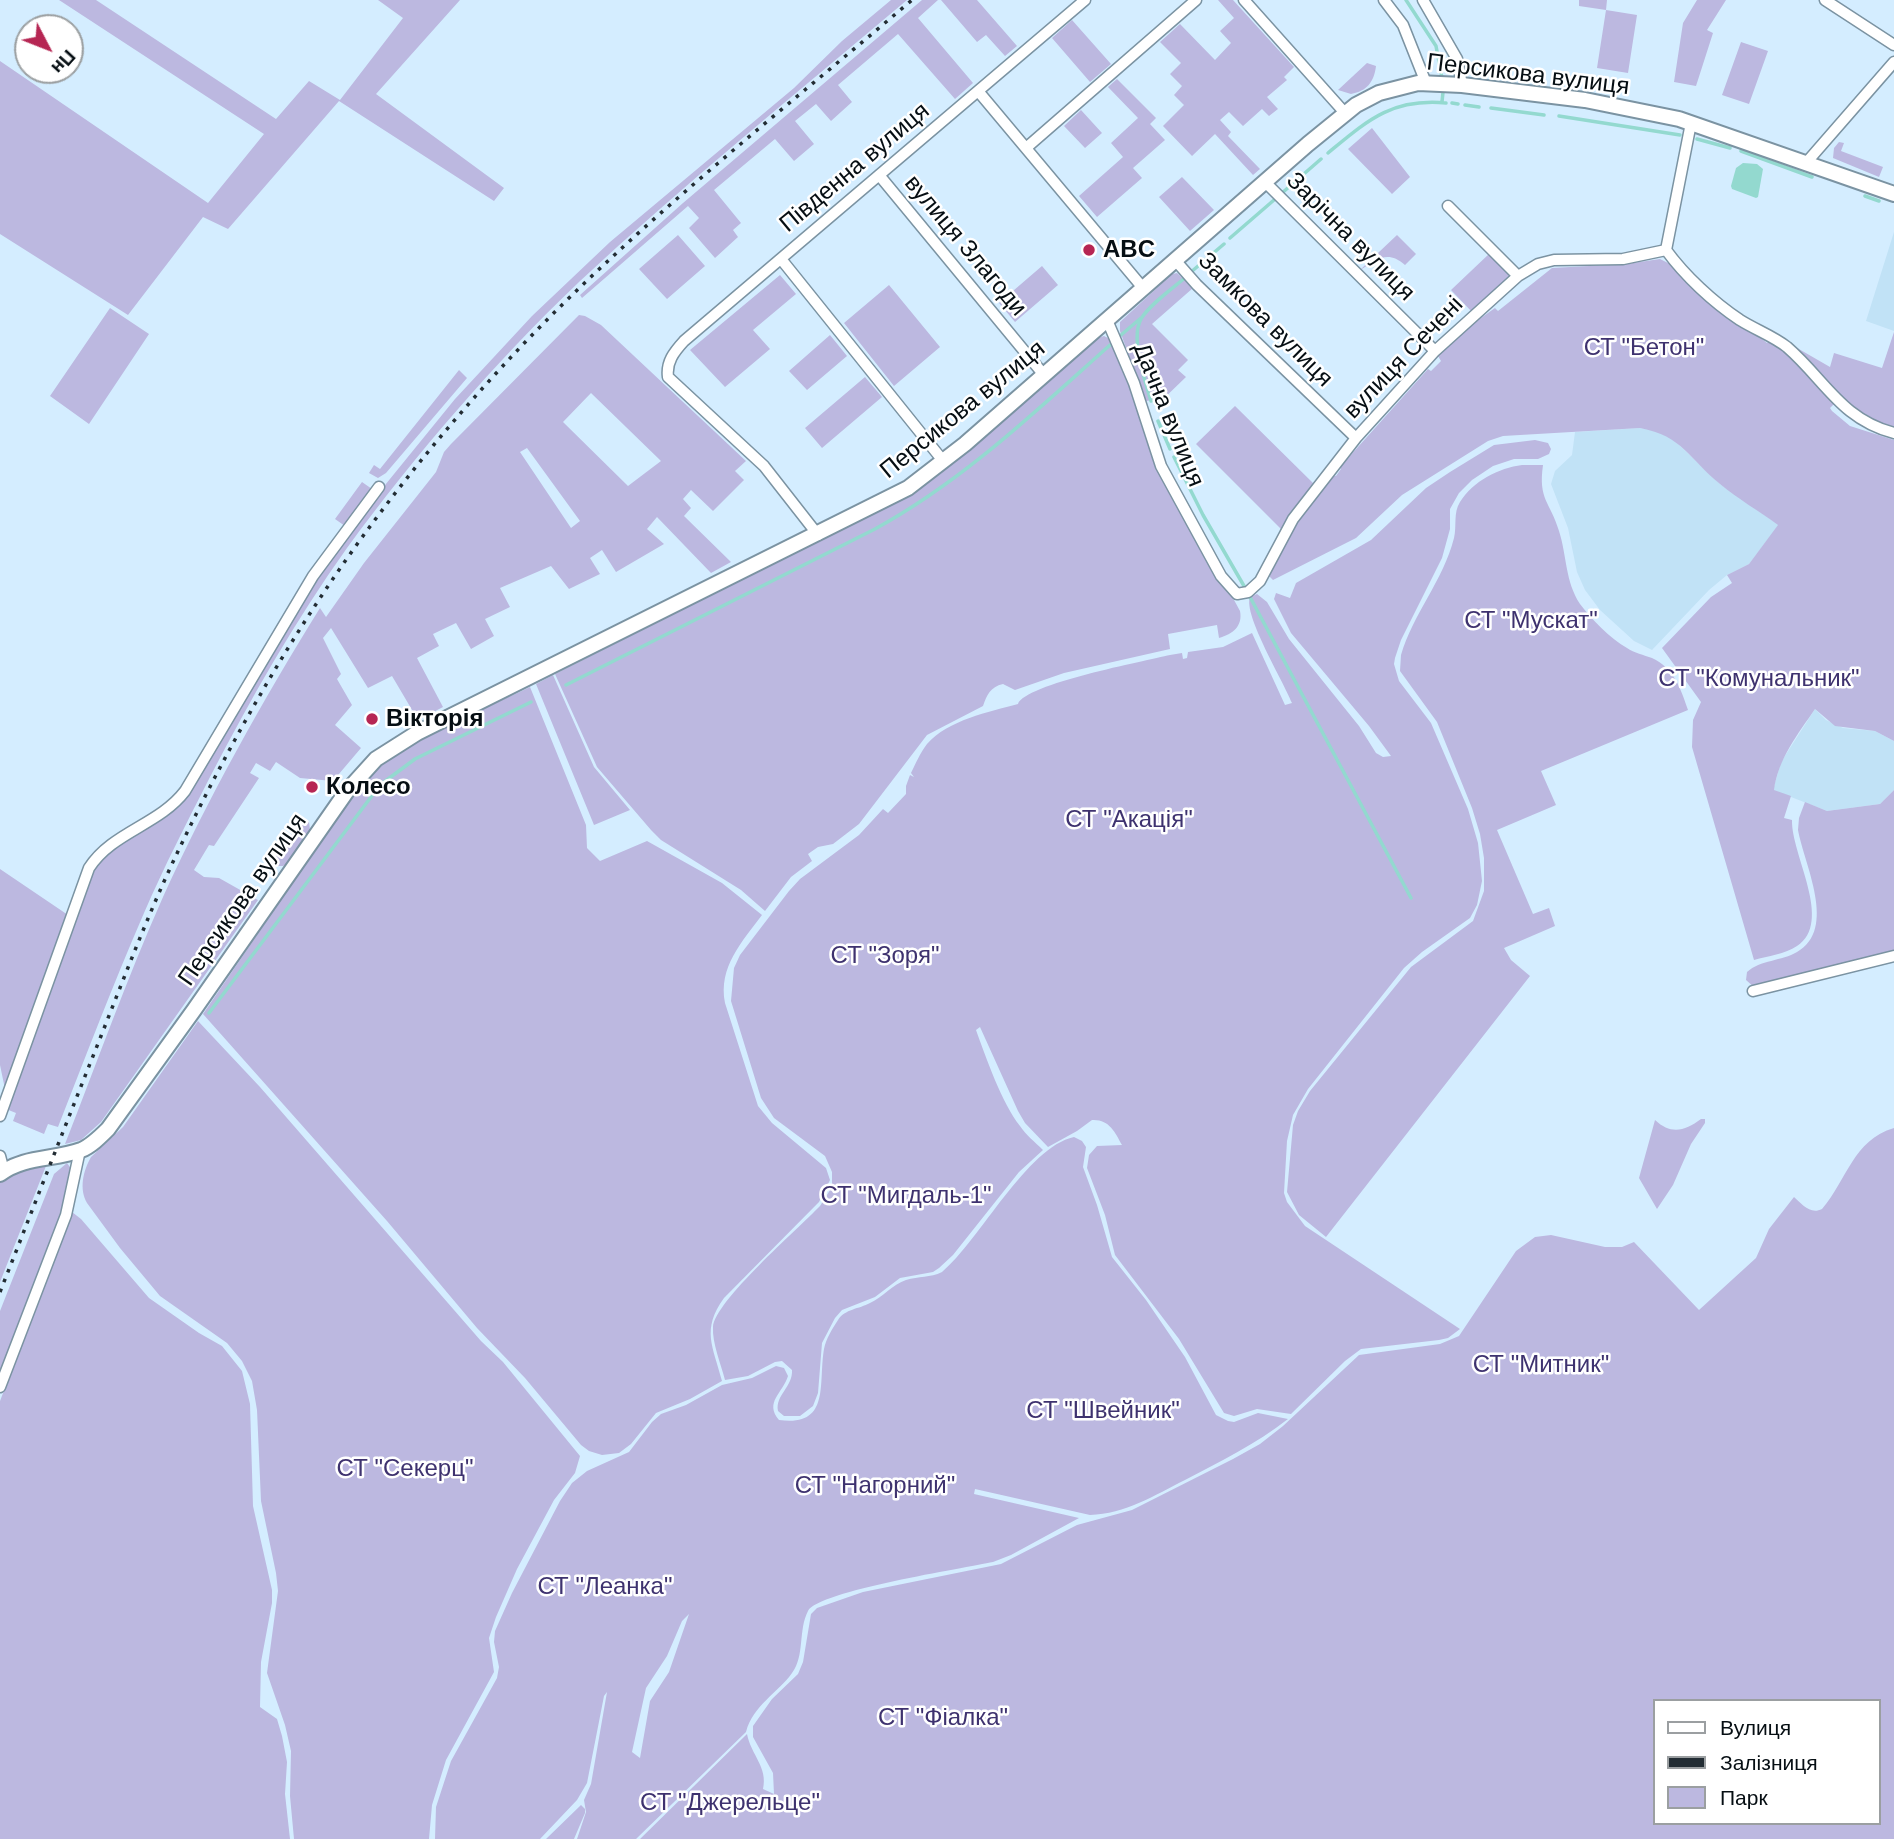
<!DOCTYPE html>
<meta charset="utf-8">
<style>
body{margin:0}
#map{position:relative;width:1894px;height:1839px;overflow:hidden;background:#d4edff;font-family:Arial,sans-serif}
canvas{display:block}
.legend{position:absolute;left:1653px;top:1699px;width:228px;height:126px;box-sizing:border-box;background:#fff;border:2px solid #9b9fa1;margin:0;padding:9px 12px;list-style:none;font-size:21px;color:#060e13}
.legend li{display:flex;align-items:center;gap:14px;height:35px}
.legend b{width:35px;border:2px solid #9b9fa1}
.north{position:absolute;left:14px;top:14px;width:70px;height:70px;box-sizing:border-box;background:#fff;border:2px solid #9b9fa1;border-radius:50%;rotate:132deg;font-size:19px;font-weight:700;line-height:28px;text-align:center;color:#060e13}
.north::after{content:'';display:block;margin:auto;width:24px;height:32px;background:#b62653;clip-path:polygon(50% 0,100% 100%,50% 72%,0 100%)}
</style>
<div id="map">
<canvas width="1894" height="1839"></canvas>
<ul class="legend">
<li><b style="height:9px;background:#fff"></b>Вулиця</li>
<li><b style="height:9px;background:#232d34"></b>Залізниця</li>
<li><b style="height:19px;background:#bcb8e0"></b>Парк</li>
</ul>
<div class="north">Пн</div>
</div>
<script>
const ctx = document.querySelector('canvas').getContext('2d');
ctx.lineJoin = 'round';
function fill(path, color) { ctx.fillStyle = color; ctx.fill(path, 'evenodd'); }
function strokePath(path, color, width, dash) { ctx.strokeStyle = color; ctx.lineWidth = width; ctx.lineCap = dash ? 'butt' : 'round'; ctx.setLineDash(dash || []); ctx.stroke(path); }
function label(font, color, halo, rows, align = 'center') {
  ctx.font = font + ' Arial,sans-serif'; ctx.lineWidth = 5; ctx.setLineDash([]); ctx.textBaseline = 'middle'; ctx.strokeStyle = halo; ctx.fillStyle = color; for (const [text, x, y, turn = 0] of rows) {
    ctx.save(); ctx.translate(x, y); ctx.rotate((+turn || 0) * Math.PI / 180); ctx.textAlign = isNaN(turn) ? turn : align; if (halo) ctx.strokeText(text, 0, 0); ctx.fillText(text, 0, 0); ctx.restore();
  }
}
fill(new Path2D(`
 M 1894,232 L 1894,331 L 1866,321 Z
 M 1640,428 L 1658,431 L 1672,438 L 1720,484 L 1779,525 L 1749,564 L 1727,575 L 1709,590 L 1652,650 L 1634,641 L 1600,610 L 1585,590 L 1577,572 L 1568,528 L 1551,484 L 1555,471 L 1572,455 L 1575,432 Z
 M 1815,709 L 1826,720 L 1843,728 L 1875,731 L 1894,741 L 1894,790 L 1880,804 L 1827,811 L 1773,790 L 1781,762 Z`), '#c1e2f6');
fill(new Path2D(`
 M 59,0 L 96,0 L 276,119 L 309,81 L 340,100 L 403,18 L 378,0 L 460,0 L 376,94 L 504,188 L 494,201 L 339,101 L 228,229 L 203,217 L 128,315 L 0,234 L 0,61 L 208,203 L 264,134 Z
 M 891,0 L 907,0 C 797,93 684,184 579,282 C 495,362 415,455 347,548 C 295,621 251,698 210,777 C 187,822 164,867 144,913 C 113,984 86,1056 58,1127 L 48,1124 L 44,1134 L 13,1121 L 16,1113 L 6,1109 L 93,869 C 115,833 161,829 188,794 L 314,580 L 381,490 L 455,399 L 532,316 L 610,242 L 794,88 L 842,41 Z
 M 922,0 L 938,0 L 918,18 L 973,83 L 955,99 L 898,34 L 838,85 L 852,102 L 831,121 L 816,104 L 795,121 L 814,144 L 794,161 L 775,139 L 714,190 L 741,223 L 733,230 L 738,237 L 715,258 L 689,228 L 699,218 L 688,206 L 582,298 L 580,295 L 683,203 Z
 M 941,0 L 977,0 L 1017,46 L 1005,56 L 986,35 L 977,42 Z
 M 1218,0 L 1233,0 L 1294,67 L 1284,77 L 1287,80 L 1267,97 L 1278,109 L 1269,116 L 1262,109 L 1243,126 L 1229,112 L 1220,120 L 1231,132 L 1228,136 L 1260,169 L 1253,175 L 1215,134 L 1192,156 L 1163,126 L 1184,105 L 1174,95 L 1182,86 L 1170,74 L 1181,63 L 1160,42 L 1180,24 L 1215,60 L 1231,43 L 1220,31 L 1234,18 Z
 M 1579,0 L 1607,0 L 1606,10 L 1637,15 L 1628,73 L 1597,68 L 1606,10 L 1579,6 Z
 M 1697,0 L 1726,0 L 1707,30 L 1713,33 L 1696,86 L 1674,82 L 1683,23 Z
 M 1072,20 L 1111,64 L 1090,82 L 1052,38 Z
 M 1741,42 L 1768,51 L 1749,104 L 1722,95 Z
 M 1367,63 L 1376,66 C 1374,82 1367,91 1351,94 L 1338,90 Z
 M 1117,79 L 1156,118 L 1150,124 L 1165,140 L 1133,168 L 1142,178 L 1097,217 L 1079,196 L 1123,157 L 1111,143 L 1138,118 L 1108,87 Z
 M 1081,110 L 1102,133 L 1085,148 L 1064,126 Z
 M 1372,128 L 1410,177 L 1392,194 L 1348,149 Z
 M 1839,142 L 1844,143 L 1841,151 L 1883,167 L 1879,177 L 1833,158 L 1834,148 Z
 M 1182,177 L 1214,210 L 1190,231 L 1159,197 Z
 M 678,235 L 705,266 L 667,299 L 639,269 Z
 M 1397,235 L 1416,254 L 1405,265 C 1387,249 1377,260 1360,270 Z
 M 1490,253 L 1513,275 L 1472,312 L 1451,290 Z
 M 1660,259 L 1670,264 L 1694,286 L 1767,343 L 1770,340 L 1785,351 L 1834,404 L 1830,408 L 1832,411 L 1850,426 L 1894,440 L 1894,741 L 1875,731 L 1835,726 L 1815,709 C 1798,734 1778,759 1774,790 L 1791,796 L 1784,818 L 1792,820 C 1791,855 1834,922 1797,946 C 1785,954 1768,956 1754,960 L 1692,747 L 1693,720 L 1701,702 L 1662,648 L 1711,597 L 1732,583 L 1727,575 L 1749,564 L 1778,525 C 1759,511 1738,499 1720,484 C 1689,459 1683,436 1640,428 L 1503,436 L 1488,441 L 1402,495 L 1356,538 L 1273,580 L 1269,576 L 1292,529 L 1333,475 L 1336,476 L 1341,469 L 1340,467 L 1428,369 L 1431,371 L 1441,361 L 1438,356 L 1478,320 L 1495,308 L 1498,311 L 1552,268 L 1626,264 Z
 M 1042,266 L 1058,285 L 1015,322 L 999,303 Z
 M 1177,273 L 1193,288 L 1152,324 L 1188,360 L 1178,370 L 1186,377 L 1157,405 L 1156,400 L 1145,401 L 1120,331 L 1120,322 L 1172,274 Z
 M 780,275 L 796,294 L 753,330 L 770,349 L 725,387 L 690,350 Z
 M 889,285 L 940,347 L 894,386 L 844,323 Z
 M 110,308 L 149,334 L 89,424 L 50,396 Z
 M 579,315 L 585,316 L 601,325 L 746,461 L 735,471 L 744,480 L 713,511 L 691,490 L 683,499 L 691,508 L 684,516 L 731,562 L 711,573 L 657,517 L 647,529 L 664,544 L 616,572 L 602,550 L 590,558 L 600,574 L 569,589 L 551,566 L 500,588 L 510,607 L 485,619 L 494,636 L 471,649 L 456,623 L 433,634 L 439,646 L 417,658 L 443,707 L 418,720 L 392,676 L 368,688 L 331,628 L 323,638 L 341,674 L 337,679 L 352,705 L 335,725 L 361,748 L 333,781 L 300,778 L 276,762 L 270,771 L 256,763 L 250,773 L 259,778 L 214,846 L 209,845 L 194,870 L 204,877 L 219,878 L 258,900 L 101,1122 L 81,1140 L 65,1144 C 97,1062 127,978 163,897 C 208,798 263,700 320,608 L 326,617 L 364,563 L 436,472 L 444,452 L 451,444 ZM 591,393 L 661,461 L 628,486 L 563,422 ZM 527,448 L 580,521 L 571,528 L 520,452 Z
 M 1894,332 L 1894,431 L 1862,419 L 1785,341 L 1830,367 L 1834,353 L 1882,368 Z
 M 830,335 L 847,356 L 807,390 L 789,371 Z
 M 1104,336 L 1110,339 L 1124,366 L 1149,443 L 1240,611 C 1243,626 1233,634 1219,638 L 1217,625 L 1168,634 L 1170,649 L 1064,673 L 1015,690 L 1003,684 C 990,687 987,695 983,706 L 927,735 L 859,824 L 833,844 L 818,847 L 808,854 L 812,861 L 791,877 L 765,911 L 741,890 L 661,840 L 651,830 L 597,767 L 555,674 L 899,500 L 1095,339 Z
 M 459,370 L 467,378 L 386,473 L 378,478 L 369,473 L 374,465 L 380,469 Z
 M 865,377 L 882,397 L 822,448 L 805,428 Z
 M 1235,406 L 1315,485 L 1283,531 L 1196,444 Z
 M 1535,440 L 1548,443 L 1551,449 L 1549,454 L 1538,459 L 1514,459 L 1493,466 L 1472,480 L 1459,493 L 1450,509 L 1450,529 L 1442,558 L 1401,640 L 1395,658 L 1394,664 L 1399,681 L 1431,723 L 1468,809 L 1478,843 L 1482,881 L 1477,905 L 1470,918 L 1422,952 L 1404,968 L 1308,1089 L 1293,1115 L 1287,1141 L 1284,1193 L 1287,1202 L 1305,1226 L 1460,1329 L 1448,1338 L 1439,1340 L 1361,1349 L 1345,1361 L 1291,1414 L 1257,1409 L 1234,1416 L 1224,1413 L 1179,1339 L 1115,1255 L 1105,1215 L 1087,1168 L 1089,1155 L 1097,1146 L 1122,1145 C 1115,1132 1109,1119 1092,1120 L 1077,1131 L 1048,1147 L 1025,1123 L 1018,1111 L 980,1027 L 976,1030 C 986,1058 1002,1103 1020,1126 C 1026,1135 1035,1142 1043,1150 L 1019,1172 L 953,1255 L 939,1268 L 933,1272 L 900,1278 L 875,1297 L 842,1310 L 835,1318 L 822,1343 L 818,1393 L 813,1406 L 800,1416 L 784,1416 L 778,1411 C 775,1395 793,1387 792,1370 L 782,1361 L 775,1362 L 748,1376 L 725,1380 C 721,1364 712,1343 713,1327 C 715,1301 798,1229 820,1206 L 832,1187 L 832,1172 L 825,1156 L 774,1118 L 761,1098 L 731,1001 L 734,968 L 740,955 L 789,891 L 800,879 L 859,835 L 883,809 L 888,813 L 906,794 L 906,786 L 910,775 L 914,777 L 911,773 C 916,763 920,753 927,744 C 948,720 989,712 1018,704 C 1025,684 1145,661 1170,655 L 1182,653 L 1183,659 L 1187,658 L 1188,652 L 1223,647 L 1252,633 L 1285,705 L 1292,703 C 1284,682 1243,615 1250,597 L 1257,594 L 1267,602 L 1289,639 L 1359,726 L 1376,753 L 1383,757 L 1391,756 L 1369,726 L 1291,633 L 1274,599 L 1276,593 L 1290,598 L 1296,583 L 1371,540 L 1426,488 L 1450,472 L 1494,445 Z
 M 1522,465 L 1543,465 C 1538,500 1550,501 1559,531 C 1567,556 1565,581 1580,604 C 1592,620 1610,638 1627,648 C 1634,653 1644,655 1652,658 C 1674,668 1681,689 1688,710 L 1541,771 L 1556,805 L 1497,830 L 1533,914 L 1549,908 L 1555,926 L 1504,948 L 1511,960 L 1530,976 L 1326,1237 L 1299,1215 L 1287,1192 L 1293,1125 L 1298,1111 L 1310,1091 L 1411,967 L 1473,921 L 1484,891 L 1484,858 L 1480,834 L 1472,808 L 1437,722 L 1400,671 L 1401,655 C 1413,614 1443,581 1454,538 C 1457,526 1453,513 1460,502 C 1473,481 1499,468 1522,465 Z
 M 362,482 L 372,489 L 345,526 L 335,519 Z
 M 553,675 L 594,767 L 630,810 L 594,825 L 536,684 Z
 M 530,687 L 586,825 L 587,848 L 600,861 L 647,841 L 722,883 L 762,915 C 742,942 718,967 725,1003 L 758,1106 L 772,1123 L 826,1168 L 830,1180 L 819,1202 L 724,1298 C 701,1330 713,1346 722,1381 L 690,1399 L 656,1413 L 631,1444 L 619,1453 L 602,1455 L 589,1451 L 581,1445 L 525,1378 L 477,1328 L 387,1221 L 203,1014 L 361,783 C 408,738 472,715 530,687 Z
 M 1894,790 L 1894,954 L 1755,988 L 1746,980 L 1747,972 C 1760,960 1782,961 1797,952 C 1838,929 1804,864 1798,830 L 1799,818 L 1805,802 L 1827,811 L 1880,804 Z
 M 302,820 L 309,822 L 310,830 L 288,863 L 283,866 L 278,866 L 275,857 Z
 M 0,869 L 68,915 L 5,1089 L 0,1065 Z
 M 198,1021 L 260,1087 L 481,1341 L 503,1362 L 580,1456 L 575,1473 L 554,1500 L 517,1569 L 496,1617 L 489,1638 L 494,1672 L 446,1760 L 432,1805 L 429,1839 L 294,1839 L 290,1796 L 291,1751 L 285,1725 L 267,1673 L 278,1591 L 276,1573 L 261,1501 L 257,1410 L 252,1381 L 242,1361 L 227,1343 L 160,1296 L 120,1248 L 87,1203 C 79,1189 83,1171 91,1157 L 123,1127 Z
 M 1701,1119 L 1705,1119 L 1705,1123 L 1691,1144 L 1673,1185 L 1657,1209 L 1639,1178 L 1655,1120 C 1671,1135 1685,1131 1701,1119 Z
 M 1894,1128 L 1894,1839 L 640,1839 L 747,1734 C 751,1755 768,1767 763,1789 L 774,1794 L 773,1773 L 753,1737 L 753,1726 L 772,1699 L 798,1674 L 803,1662 L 811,1614 L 817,1608 L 863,1592 L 1001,1564 L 1077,1525 L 1132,1510 L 1233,1459 L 1260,1444 L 1283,1426 L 1359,1355 L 1440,1344 L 1459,1336 L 1516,1251 L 1535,1237 L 1551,1235 L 1605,1247 L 1622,1247 L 1634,1242 L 1699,1310 L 1756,1258 L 1769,1229 L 1794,1197 C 1802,1204 1810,1215 1822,1209 C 1847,1180 1853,1140 1894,1128 ZM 1654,1701 L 1878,1701 L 1878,1823 L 1654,1823 Z
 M 1074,1137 L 1082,1141 L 1086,1147 L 1083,1167 L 1097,1205 L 1112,1257 L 1146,1300 L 1185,1357 L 1216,1415 L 1228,1421 L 1234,1422 L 1258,1413 L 1288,1419 C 1256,1444 1221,1461 1185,1480 C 1155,1495 1125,1514 1090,1515 L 975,1489 L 974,1494 L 1079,1518 L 1011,1555 L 993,1562 C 965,1568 818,1591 808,1611 C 798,1630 805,1656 792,1673 C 778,1693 753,1705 746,1732 L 636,1839 L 577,1839 L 586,1812 L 584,1800 L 591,1784 L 607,1692 L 604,1696 L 587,1783 L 577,1800 L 540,1839 L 435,1839 L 436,1807 L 451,1761 L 497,1678 L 499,1667 L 494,1642 L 495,1631 L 512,1593 L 560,1501 L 572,1483 L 587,1471 L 629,1452 L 652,1422 L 661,1414 L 686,1405 L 722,1385 L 752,1378 L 776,1366 L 784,1368 L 788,1376 C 783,1393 764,1402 779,1420 C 831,1427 818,1384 824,1349 C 826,1339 832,1329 838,1320 C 845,1309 859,1309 870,1303 C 883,1297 893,1284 906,1280 C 919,1276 930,1278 942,1272 C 980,1240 1027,1147 1074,1137 ZM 689,1614 L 669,1672 L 650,1701 L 640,1758 L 632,1752 L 646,1688 L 667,1656 L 682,1621 Z
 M 67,1163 L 72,1170 L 64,1207 L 0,1377 L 0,1311 L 54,1174 Z
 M 46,1166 L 0,1282 L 0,1181 L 29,1167 Z
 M 72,1212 L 81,1219 L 149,1298 L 199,1333 L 222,1346 L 242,1371 L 250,1404 L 253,1506 L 272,1590 L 272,1603 L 261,1662 L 260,1707 L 277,1719 L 282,1736 L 287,1762 L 285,1794 L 290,1839 L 0,1839 L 0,1401 Z
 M 581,1805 L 585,1809 L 585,1813 L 574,1839 L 546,1839 Z`), '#bcb8e0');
fill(new Path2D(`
 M 1743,163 L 1757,164 L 1763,169 L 1758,197 L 1756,198 L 1732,189 L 1731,186 L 1736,168 Z`), '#93d9cf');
strokePath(new Path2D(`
 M 1406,0 L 1436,46 L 1442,78
 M 1442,102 L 1443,92
 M 1452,103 L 1458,104
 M 1465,105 L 1479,107
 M 1491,108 L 1544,115
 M 1559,116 L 1680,135
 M 1697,139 L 1730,148
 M 1741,151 L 1812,177
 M 1328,153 C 1368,120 1392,98 1446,103
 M 1282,193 L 1321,159
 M 1865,196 L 1879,201
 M 1230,238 L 1274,200
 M 1191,272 L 1224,244
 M 1121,335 L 1141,318
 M 1151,401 C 1145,380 1130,339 1141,319 C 1149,305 1173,288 1186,277
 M 1158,421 L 1170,449
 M 1174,457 L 1203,515 L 1244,586
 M 1250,597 L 1411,898
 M 566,685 L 875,529 C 963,481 1036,411 1110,345
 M 209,1013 L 380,785 L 415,759 L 531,702`), '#93d9cf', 3.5);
const street = new Path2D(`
 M 1244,0 L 1345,113
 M 1384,0 L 1403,25 L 1426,83
 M 1423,0 L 1457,59 L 1462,85
 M 1825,0 L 1894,45
 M 978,91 L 1143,288
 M 1026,148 L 1196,0
 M 1806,163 L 1894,62
 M 879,175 L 1044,375
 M 1265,182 L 1435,351
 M 1448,206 L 1518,276
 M 1666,250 C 1685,276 1713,302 1740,320 C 1756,330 1773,336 1787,347 C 1825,380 1841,419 1894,433
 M 1666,250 L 1691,123
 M 781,259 L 944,462
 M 1175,260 L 1197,285 L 1356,438
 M 1107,320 L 1134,383 L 1161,466 L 1221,576 L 1237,594 L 1248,592 L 1260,581 L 1293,519 L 1356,438 L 1435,351 L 1518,276 L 1538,264 L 1554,260 L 1623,259 L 1666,250
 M 818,535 L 764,466 L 668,377 C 666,362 674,352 684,341 L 1085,0
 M 1753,991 L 1894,956
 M 0,1116 L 89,868 C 112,832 159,825 185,791 L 313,576 L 379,487
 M 0,1156 L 4,1171
 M 0,1387 L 66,1215 L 80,1150`);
const secondary = new Path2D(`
 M 0,1174 C 24,1156 54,1160 81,1150 C 91,1146 100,1137 108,1129 L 194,1010 L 347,791 L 376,759 L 417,733 L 908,488 L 965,444 L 1308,144 L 1356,105 L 1379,93 L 1418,83 L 1462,85 L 1585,100 L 1679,119 L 1894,194`);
strokePath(street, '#7b93a2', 13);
strokePath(secondary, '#7b93a2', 18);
strokePath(street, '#fff', 10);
strokePath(secondary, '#fff', 14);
strokePath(new Path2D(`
 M 0,1292 C 34,1206 67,1121 101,1036 C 124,978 146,920 172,864 C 226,749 289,638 363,536 C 425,451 495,370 570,297 C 678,192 797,98 912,0`), '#232d34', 3.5, [3.5, 7]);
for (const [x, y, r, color] of [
 [1089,250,7,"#b62653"],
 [372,719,7,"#b62653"],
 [312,787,7,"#b62653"]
]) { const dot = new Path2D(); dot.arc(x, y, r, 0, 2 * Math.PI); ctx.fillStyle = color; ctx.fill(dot); strokePath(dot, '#fff', 2.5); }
label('24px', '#060e13', '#fff', [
 ["Персикова вулиця",1528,75,7],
 ["Південна вулиця",855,168,-40],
 ["Зарічна вулиця",1350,237,45],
 ["вулиця Злагоди",965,246,50],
 ["Замкова вулиця",1265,320,45],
 ["вулиця Сечені",1404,358,-46],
 ["Персикова вулиця",963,410,-39],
 ["Дачна вулиця",1168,415,68],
 ["Персикова вулиця",243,900,-55]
]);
label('bold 24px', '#060e13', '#fff', [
 ["ABC",1103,250],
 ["Вікторія",386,719],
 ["Колесо",326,787]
], 'left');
label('24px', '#3e326f', '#fff', [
 ["СТ \"Бетон\"",1644,348],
 ["СТ \"Мускат\"",1531,621],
 ["СТ \"Комунальник\"",1759,679],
 ["СТ \"Акація\"",1129,820],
 ["СТ \"Зоря\"",885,956],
 ["СТ \"Мигдаль-1\"",906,1196],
 ["СТ \"Митник\"",1541,1365],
 ["СТ \"Швейник\"",1103,1411],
 ["СТ \"Секерц\"",405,1469],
 ["СТ \"Нагорний\"",875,1486],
 ["СТ \"Леанка\"",605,1587],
 ["СТ \"Фіалка\"",943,1718],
 ["СТ \"Джерельце\"",730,1803]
]);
</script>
